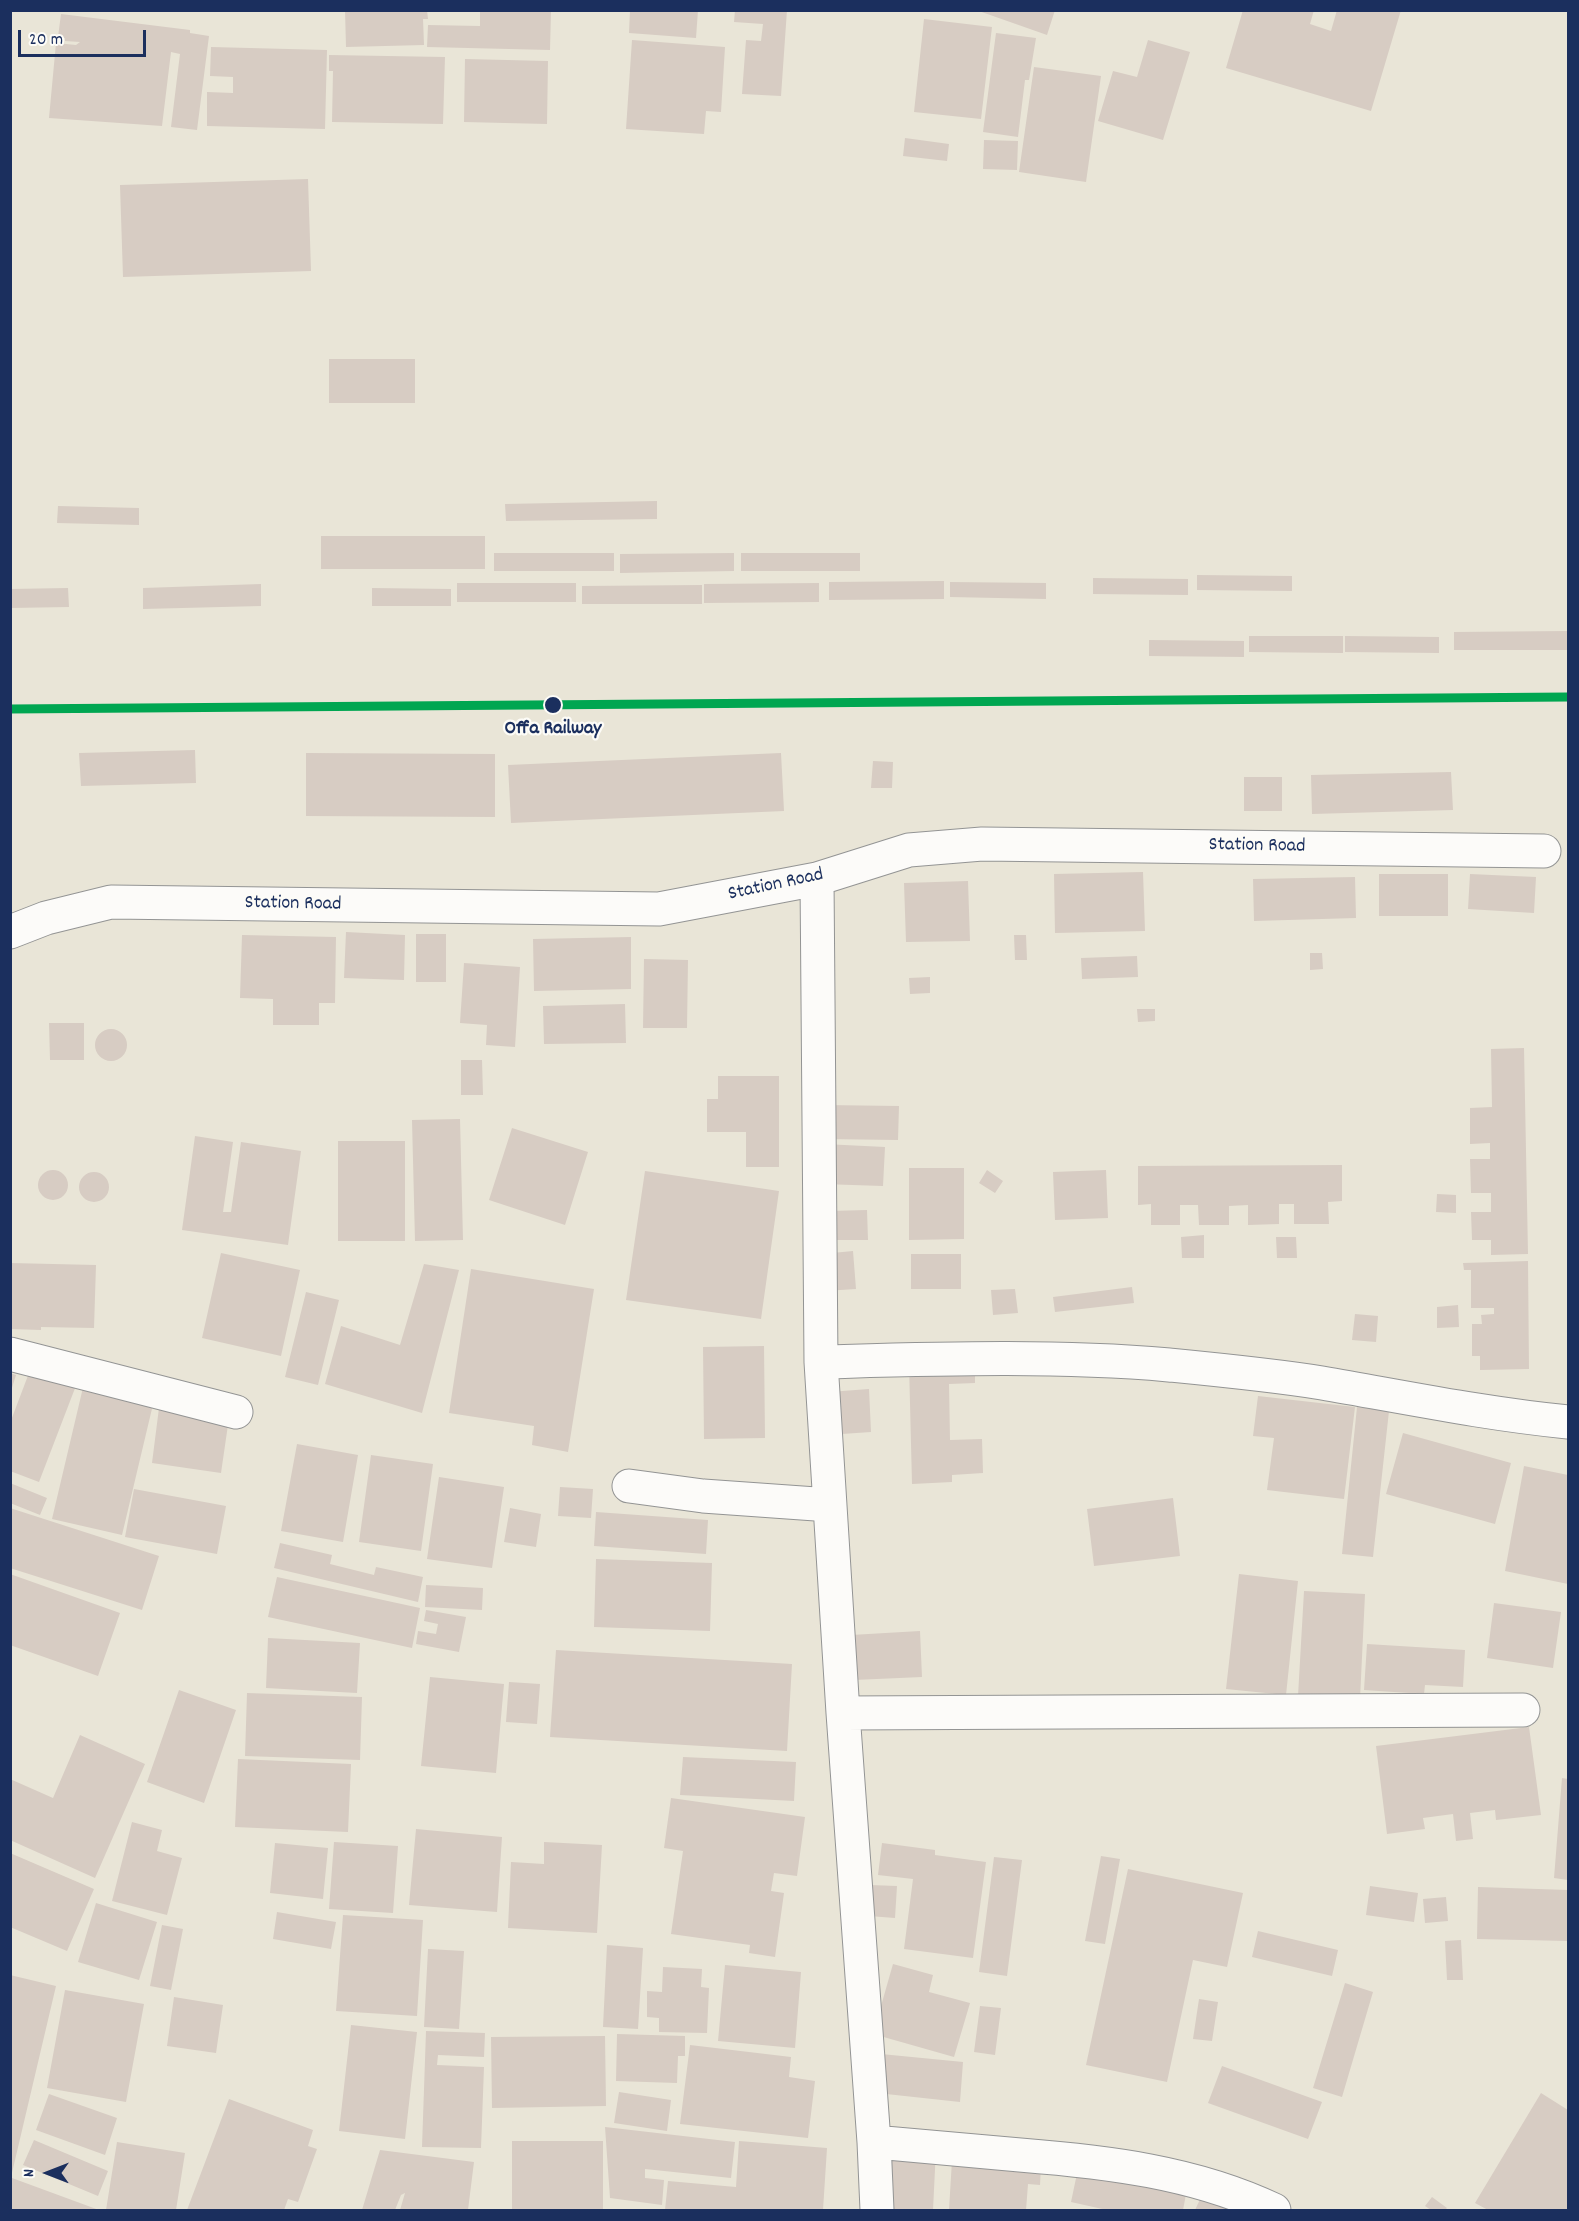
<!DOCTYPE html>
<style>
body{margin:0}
#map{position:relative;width:1579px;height:2221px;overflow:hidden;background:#e9e5d7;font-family:Dekko,sans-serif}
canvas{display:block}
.frame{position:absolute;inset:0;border:12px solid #1b2f5e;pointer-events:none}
.north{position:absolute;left:18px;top:2143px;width:60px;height:60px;-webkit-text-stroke:4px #fdfcf7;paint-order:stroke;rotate:270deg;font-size:16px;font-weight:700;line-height:24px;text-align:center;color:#1b2f5e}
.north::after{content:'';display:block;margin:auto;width:21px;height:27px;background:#1b2f5e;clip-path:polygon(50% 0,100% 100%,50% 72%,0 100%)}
.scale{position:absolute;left:18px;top:30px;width:128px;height:27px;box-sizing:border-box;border:3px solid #1b2f5e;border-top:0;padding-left:8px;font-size:18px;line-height:21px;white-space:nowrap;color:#1b2f5e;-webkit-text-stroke:4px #fdfcf7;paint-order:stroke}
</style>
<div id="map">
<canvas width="1579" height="2221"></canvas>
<div class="frame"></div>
<div class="north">N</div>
<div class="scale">20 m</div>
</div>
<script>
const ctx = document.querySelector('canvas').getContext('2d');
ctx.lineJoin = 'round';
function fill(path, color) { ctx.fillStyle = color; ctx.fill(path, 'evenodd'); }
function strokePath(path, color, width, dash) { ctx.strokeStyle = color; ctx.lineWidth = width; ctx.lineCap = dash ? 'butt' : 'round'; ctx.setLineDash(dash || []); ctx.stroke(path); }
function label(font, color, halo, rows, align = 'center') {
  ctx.font = font + ' Dekko,sans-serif'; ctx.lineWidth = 4.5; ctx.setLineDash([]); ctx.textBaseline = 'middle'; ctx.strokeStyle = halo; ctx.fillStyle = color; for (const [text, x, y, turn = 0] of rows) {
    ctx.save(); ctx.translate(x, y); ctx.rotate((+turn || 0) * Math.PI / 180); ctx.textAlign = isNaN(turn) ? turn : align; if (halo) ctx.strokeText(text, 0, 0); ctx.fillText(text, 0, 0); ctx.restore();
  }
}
fill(new Path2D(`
 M 345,10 L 427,10 L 428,19 L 423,19 L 424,45 L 346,47 Z
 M 480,10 L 551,10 L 550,50 L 427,47 L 428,25 L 480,26 Z
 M 630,10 L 698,10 L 696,38 L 629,33 Z
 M 735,10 L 787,10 L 781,96 L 742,94 L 746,40 L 761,41 L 763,24 L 734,22 Z
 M 976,10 L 1055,10 L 1047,35 Z
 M 1243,10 L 1314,10 L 1310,24 L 1331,31 L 1337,10 L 1401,10 L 1371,111 L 1226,68 Z
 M 61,14 L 190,30 L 190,33 L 209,36 L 197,130 L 171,127 L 180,54 L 171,52 L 162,126 L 49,118 L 56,43 L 76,45 L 80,42 L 65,41 L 65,38 L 58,37 Z
 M 924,19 L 992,27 L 981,119 L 914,112 Z
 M 996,33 L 1036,38 L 1029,80 L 1025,80 L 1018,137 L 983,132 Z
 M 632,40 L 725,47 L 721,112 L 706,111 L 704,134 L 626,129 Z
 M 1148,40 L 1190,52 L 1163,140 L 1098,121 L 1113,71 L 1137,77 Z
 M 211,47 L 327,50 L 325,129 L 207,126 L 207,92 L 233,93 L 233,77 L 210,76 Z
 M 329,55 L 445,57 L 443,124 L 332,122 L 333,71 L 329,71 Z
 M 465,59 L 548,61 L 547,124 L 464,122 Z
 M 1034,67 L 1101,76 L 1086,182 L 1019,172 Z
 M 905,138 L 949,144 L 947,161 L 903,156 Z
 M 984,140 L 1018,141 L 1017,170 L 983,169 Z
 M 308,179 L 311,271 L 123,277 L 120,185 Z
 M 329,359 L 415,359 L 415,403 L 329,403 Z
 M 657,501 L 657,519 L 506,521 L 505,504 Z
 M 58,506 L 139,508 L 139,525 L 57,523 Z
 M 321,536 L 485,536 L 485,569 L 321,569 Z
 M 494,553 L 614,553 L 614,571 L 494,571 Z
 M 734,553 L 734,571 L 620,573 L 620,554 Z
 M 741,553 L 860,553 L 860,571 L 741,571 Z
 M 1197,575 L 1292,576 L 1292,591 L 1197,590 Z
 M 1093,578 L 1188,579 L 1188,595 L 1093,594 Z
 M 944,581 L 944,599 L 829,600 L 829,582 Z
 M 950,582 L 1046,583 L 1046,599 L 950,597 Z
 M 457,583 L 576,583 L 576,602 L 457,602 Z
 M 819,583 L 819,602 L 704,603 L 704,584 Z
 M 261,584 L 261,606 L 143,609 L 143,588 Z
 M 702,585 L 702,604 L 582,604 L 582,586 Z
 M 68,588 L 69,607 L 10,608 L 10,589 Z
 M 372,588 L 451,589 L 451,606 L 372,606 Z
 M 1568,631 L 1568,650 L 1454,650 L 1454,632 Z
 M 1249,636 L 1343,636 L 1343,653 L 1249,652 Z
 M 1345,636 L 1439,637 L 1439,653 L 1345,652 Z
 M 1149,640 L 1244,641 L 1244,657 L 1149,656 Z
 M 195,750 L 196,783 L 81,786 L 79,753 Z
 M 306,753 L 495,754 L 495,817 L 306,816 Z
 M 781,753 L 784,811 L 511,823 L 508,765 Z
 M 873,761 L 893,762 L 892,788 L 871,788 Z
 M 1451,772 L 1453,810 L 1312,814 L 1311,775 Z
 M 1244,777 L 1282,777 L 1282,811 L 1244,811 Z
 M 1143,872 L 1145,931 L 1055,933 L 1054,874 Z
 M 1379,874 L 1448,874 L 1448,916 L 1379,916 Z
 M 1470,874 L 1536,877 L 1534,913 L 1468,909 Z
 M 1355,877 L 1356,918 L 1254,921 L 1253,879 Z
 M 968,881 L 970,941 L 906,942 L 904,883 Z
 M 346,932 L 405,935 L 404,980 L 344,978 Z
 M 416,934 L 446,934 L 446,982 L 416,982 Z
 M 242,935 L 336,937 L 335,1003 L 319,1003 L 319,1025 L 273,1025 L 273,999 L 240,998 Z
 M 1014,935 L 1026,935 L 1027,960 L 1015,960 Z
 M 631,937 L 631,989 L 534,991 L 533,939 Z
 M 1310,953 L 1322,953 L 1323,969 L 1310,970 Z
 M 1137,956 L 1138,977 L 1082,979 L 1081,958 Z
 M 644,959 L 688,960 L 687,1028 L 643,1028 Z
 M 464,963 L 520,967 L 515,1047 L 486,1045 L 487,1025 L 460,1023 Z
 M 930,977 L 930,993 L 910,994 L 909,978 Z
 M 625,1004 L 626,1043 L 544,1044 L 543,1006 Z
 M 1137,1009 L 1155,1009 L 1155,1021 L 1138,1022 Z
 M 49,1023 L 84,1023 L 84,1060 L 50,1060 Z
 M95 1045a16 16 0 1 1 32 0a16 16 0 1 1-32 0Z
 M 1524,1048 L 1528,1254 L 1491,1255 L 1491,1240 L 1472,1240 L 1471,1212 L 1491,1212 L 1491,1193 L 1471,1193 L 1470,1159 L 1490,1159 L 1490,1143 L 1470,1144 L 1470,1108 L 1492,1107 L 1491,1049 Z
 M 461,1060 L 482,1060 L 483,1095 L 461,1095 Z
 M 718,1076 L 779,1076 L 779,1167 L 746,1167 L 746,1132 L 707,1132 L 707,1099 L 718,1099 Z
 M 824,1105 L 899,1106 L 898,1140 L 824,1139 Z
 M 460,1119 L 463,1240 L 415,1241 L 412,1120 Z
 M 512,1128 L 588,1152 L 565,1225 L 489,1200 Z
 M 195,1136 L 233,1142 L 223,1212 L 231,1212 L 241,1142 L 301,1151 L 288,1245 L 182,1230 Z
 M 338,1141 L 405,1141 L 405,1241 L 338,1241 Z
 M 824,1144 L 885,1147 L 883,1186 L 822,1184 Z
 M 1342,1165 L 1342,1201 L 1328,1202 L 1329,1224 L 1294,1224 L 1294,1204 L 1279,1204 L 1279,1224 L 1248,1225 L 1248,1205 L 1229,1206 L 1229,1225 L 1199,1225 L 1198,1205 L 1180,1205 L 1180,1225 L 1151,1225 L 1151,1204 L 1138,1205 L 1138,1166 Z
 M 909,1168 L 964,1168 L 964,1239 L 909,1240 Z
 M 987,1170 L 1003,1181 L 995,1193 L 979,1183 Z
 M 1106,1170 L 1108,1218 L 1055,1220 L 1053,1172 Z
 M38 1185a15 15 0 1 1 30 0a15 15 0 1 1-30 0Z
 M 645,1171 L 779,1191 L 761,1319 L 626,1300 Z
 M79 1187a15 15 0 1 1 30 0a15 15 0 1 1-30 0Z
 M 1437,1194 L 1456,1195 L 1456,1213 L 1436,1212 Z
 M 867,1210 L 868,1240 L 829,1240 L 829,1211 Z
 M 1204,1235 L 1204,1258 L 1182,1258 L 1181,1237 Z
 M 1276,1237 L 1296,1237 L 1297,1258 L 1277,1258 Z
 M 853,1251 L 856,1289 L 825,1291 L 822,1254 Z
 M 221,1253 L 300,1270 L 281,1356 L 202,1338 Z
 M 911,1254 L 961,1254 L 961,1289 L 911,1289 Z
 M 1528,1261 L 1529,1369 L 1480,1370 L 1480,1356 L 1472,1356 L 1472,1324 L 1482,1324 L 1481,1315 L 1494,1314 L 1494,1308 L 1471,1308 L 1471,1270 L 1464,1270 L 1463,1263 Z
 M 10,1263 L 96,1265 L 94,1328 L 41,1327 L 41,1330 L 10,1329 Z
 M 424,1264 L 459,1270 L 422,1413 L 325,1384 L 341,1326 L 400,1345 Z
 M 471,1269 L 594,1289 L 568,1452 L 532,1445 L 534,1426 L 449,1413 Z
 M 1132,1287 L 1134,1303 L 1055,1312 L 1053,1297 Z
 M 1015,1289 L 1018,1313 L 993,1315 L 991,1290 Z
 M 306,1292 L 339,1300 L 318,1385 L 285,1377 Z
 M 1458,1305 L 1459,1327 L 1437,1328 L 1437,1307 Z
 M 1355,1314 L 1378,1316 L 1376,1342 L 1352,1340 Z
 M 764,1346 L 765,1438 L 704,1439 L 703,1347 Z
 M 975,1361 L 975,1383 L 949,1384 L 950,1440 L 982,1439 L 983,1473 L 952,1475 L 952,1482 L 912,1484 L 909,1363 Z
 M 32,1365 L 77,1383 L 39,1482 L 10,1471 L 10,1423 Z
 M 10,1373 L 16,1375 L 11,1391 L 10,1391 Z
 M 85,1379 L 155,1396 L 122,1535 L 52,1519 Z
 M 869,1389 L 871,1432 L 842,1434 L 829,1392 Z
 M 1258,1396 L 1355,1407 L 1344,1499 L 1267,1490 L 1274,1438 L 1253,1436 Z
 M 160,1400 L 230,1411 L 221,1473 L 152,1463 Z
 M 1357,1407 L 1389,1411 L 1373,1557 L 1342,1554 Z
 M 1403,1433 L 1511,1463 L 1495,1524 L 1386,1494 Z
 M 297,1444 L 358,1455 L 343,1542 L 281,1531 Z
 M 371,1455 L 433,1464 L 421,1551 L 359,1542 Z
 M 1524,1466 L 1568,1475 L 1568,1584 L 1505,1571 Z
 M 439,1477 L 504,1487 L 492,1568 L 427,1559 Z
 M 10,1483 L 47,1498 L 40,1515 L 10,1503 Z
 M 560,1487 L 593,1489 L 591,1518 L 558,1516 Z
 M 134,1489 L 226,1506 L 217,1554 L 125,1537 Z
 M 1173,1498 L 1180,1556 L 1094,1566 L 1087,1509 Z
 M 10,1508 L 159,1556 L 142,1610 L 10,1568 Z
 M 510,1508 L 541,1514 L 536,1547 L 504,1542 Z
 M 596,1512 L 708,1520 L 706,1554 L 594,1546 Z
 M 280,1543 L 332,1555 L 330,1564 L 374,1575 L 376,1567 L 423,1577 L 418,1602 L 274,1568 Z
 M 596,1559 L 712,1563 L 710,1631 L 594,1627 Z
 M 10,1574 L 120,1613 L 98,1676 L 10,1645 Z
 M 1239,1574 L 1298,1581 L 1286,1695 L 1226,1689 Z
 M 277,1577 L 420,1608 L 412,1648 L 268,1617 Z
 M 426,1585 L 483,1588 L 482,1610 L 425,1607 Z
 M 1304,1591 L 1365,1594 L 1360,1699 L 1298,1696 Z
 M 1494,1603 L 1561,1612 L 1553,1668 L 1487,1658 Z
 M 426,1610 L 466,1617 L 459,1652 L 416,1644 L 418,1631 L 436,1634 L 438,1624 L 424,1621 Z
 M 920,1631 L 922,1677 L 854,1680 L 851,1635 Z
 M 268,1638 L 360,1643 L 357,1693 L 266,1688 Z
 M 1367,1644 L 1465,1650 L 1463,1687 L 1425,1685 L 1424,1694 L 1364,1690 Z
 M 556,1650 L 792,1664 L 787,1751 L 550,1737 Z
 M 430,1677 L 504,1684 L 496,1773 L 421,1766 Z
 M 509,1682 L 540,1684 L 537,1724 L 506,1722 Z
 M 179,1690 L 236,1710 L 204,1803 L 147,1782 Z
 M 247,1693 L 362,1697 L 360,1760 L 245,1756 Z
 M 1529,1727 L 1541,1815 L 1496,1820 L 1495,1810 L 1470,1813 L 1473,1839 L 1456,1841 L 1453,1814 L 1423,1818 L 1425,1829 L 1387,1834 L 1376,1746 Z
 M 80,1735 L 145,1764 L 95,1878 L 10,1840 L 10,1779 L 53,1798 Z
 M 683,1757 L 796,1762 L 794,1801 L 680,1795 Z
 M 238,1759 L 351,1764 L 348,1832 L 235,1827 Z
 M 1562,1778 L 1568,1779 L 1568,1880 L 1554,1878 Z
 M 671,1798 L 805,1817 L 797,1876 L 774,1873 L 771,1891 L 784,1893 L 775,1957 L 749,1953 L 750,1945 L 671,1934 L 683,1851 L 664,1848 Z
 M 132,1822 L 162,1830 L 157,1851 L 182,1858 L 167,1915 L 112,1901 Z
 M 416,1829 L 502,1837 L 497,1912 L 409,1905 Z
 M 334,1842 L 398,1846 L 393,1913 L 329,1909 Z
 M 544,1842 L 602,1845 L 597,1933 L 508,1928 L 511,1862 L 544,1864 Z
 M 275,1843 L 328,1848 L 323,1899 L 270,1893 Z
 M 882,1843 L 935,1850 L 935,1855 L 986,1862 L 973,1958 L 904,1949 L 913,1879 L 878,1875 Z
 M 10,1853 L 94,1889 L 67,1951 L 10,1927 Z
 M 1101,1856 L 1120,1859 L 1105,1944 L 1085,1941 Z
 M 994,1857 L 1022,1860 L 1007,1976 L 979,1972 Z
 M 1128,1869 L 1243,1893 L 1227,1967 L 1193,1960 L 1167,2082 L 1086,2065 Z
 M 870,1885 L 897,1886 L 895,1918 L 869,1916 Z
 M 1370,1886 L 1418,1893 L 1414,1922 L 1366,1915 Z
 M 1478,1887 L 1568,1890 L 1568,1941 L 1477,1939 Z
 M 1446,1897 L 1448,1921 L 1425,1923 L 1423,1899 Z
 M 96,1903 L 157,1922 L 139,1980 L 78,1962 Z
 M 277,1912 L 336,1922 L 331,1949 L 273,1939 Z
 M 343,1915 L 423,1920 L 417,2016 L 336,2011 Z
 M 162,1925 L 183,1929 L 171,1990 L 150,1986 Z
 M 1258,1931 L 1338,1950 L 1332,1976 L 1252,1957 Z
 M 1461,1940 L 1463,1980 L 1447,1980 L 1445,1941 Z
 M 607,1945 L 643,1948 L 638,2029 L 603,2027 Z
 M 428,1949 L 464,1951 L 459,2029 L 424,2027 Z
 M 893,1964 L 933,1975 L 929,1992 L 970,2003 L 954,2057 L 873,2034 Z
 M 725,1965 L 801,1972 L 795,2048 L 718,2041 Z
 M 663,1967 L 702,1969 L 701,1987 L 709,1988 L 707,2033 L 659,2032 L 659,2018 L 647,2017 L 647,1991 L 662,1992 Z
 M 10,1975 L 56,1986 L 11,2177 L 10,2177 Z
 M 1345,1983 L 1373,1992 L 1342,2097 L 1313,2088 Z
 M 65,1990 L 144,2004 L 126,2102 L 47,2088 Z
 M 174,1997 L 223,2005 L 216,2053 L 167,2046 Z
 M 1199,1999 L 1218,2002 L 1212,2041 L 1193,2039 Z
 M 980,2006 L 1001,2008 L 995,2055 L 974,2052 Z
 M 351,2025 L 417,2032 L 405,2139 L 339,2131 Z
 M 426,2031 L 485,2033 L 484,2057 L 438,2055 L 437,2065 L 484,2067 L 481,2148 L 422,2147 Z
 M 617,2034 L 685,2036 L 685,2056 L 678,2056 L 677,2083 L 616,2081 Z
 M 605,2036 L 606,2106 L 492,2108 L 491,2037 Z
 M 690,2045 L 791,2057 L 789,2077 L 815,2081 L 808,2138 L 680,2124 Z
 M 881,2054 L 963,2062 L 960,2102 L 877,2093 Z
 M 1222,2066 L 1322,2102 L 1308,2139 L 1208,2103 Z
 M 619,2092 L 671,2100 L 667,2131 L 614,2123 Z
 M 1541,2093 L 1568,2110 L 1568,2210 L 1488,2210 L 1475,2203 Z
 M 49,2094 L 117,2118 L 105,2155 L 36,2130 Z
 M 229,2099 L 313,2130 L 308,2146 L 317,2149 L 298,2202 L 288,2199 L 284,2210 L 187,2210 Z
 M 605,2127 L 735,2142 L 731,2178 L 645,2169 L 645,2178 L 664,2180 L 662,2205 L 610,2198 Z
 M 34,2140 L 108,2171 L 98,2196 L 23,2165 Z
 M 512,2141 L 603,2141 L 603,2210 L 512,2210 Z
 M 739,2141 L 827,2148 L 823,2210 L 665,2210 L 668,2181 L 736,2187 Z
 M 117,2142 L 185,2153 L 176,2210 L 106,2210 Z
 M 890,2148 L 936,2149 L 933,2210 L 888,2210 Z
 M 380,2150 L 474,2162 L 468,2210 L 400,2210 L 405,2193 L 401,2195 L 395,2210 L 362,2210 Z
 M 952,2160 L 1041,2166 L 1040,2185 L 1028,2184 L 1026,2210 L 949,2210 Z
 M 1079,2164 L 1187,2189 L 1183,2210 L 1107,2210 L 1071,2202 Z
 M 12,2178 L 99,2210 L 10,2210 Z
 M 1204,2191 L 1246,2210 L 1195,2210 Z
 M 1432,2197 L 1447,2208 L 1445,2210 L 1431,2210 L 1425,2206 Z`), '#d7ccc3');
const minor = new Path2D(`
 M 817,879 L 821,1362 L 843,1713 L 874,2142 L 877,2210
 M 10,932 L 46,918 L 111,902 L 659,909 L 817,879 L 909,850 L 982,844 L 1544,851
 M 10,1354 L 236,1412
 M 821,1362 C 937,1359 1053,1355 1169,1365 C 1220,1370 1272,1375 1322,1383 C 1404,1397 1486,1414 1568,1422
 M 629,1486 L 703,1496 L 830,1505
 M 843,1713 L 1523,1710
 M 874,2142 C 923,2146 972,2151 1020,2155 C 1107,2162 1194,2172 1274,2210`);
strokePath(minor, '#939494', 35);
strokePath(minor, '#fcfbf9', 33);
strokePath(new Path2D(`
 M 10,709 L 1568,697`), '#00a651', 9);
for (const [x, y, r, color] of [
 [553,705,9,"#1b2f5e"]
]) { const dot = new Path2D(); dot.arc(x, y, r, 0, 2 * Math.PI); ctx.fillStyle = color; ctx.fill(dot); strokePath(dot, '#fdfcf7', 2); }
label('bold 20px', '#1b2f5e', '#fdfcf7', [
 ["Offa Railway",553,730]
]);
label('20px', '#1b2f5e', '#fdfcf7', [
 ["Station Road",1257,847,1],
 ["Station Road",776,886,-12],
 ["Station Road",293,905,1]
]);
</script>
